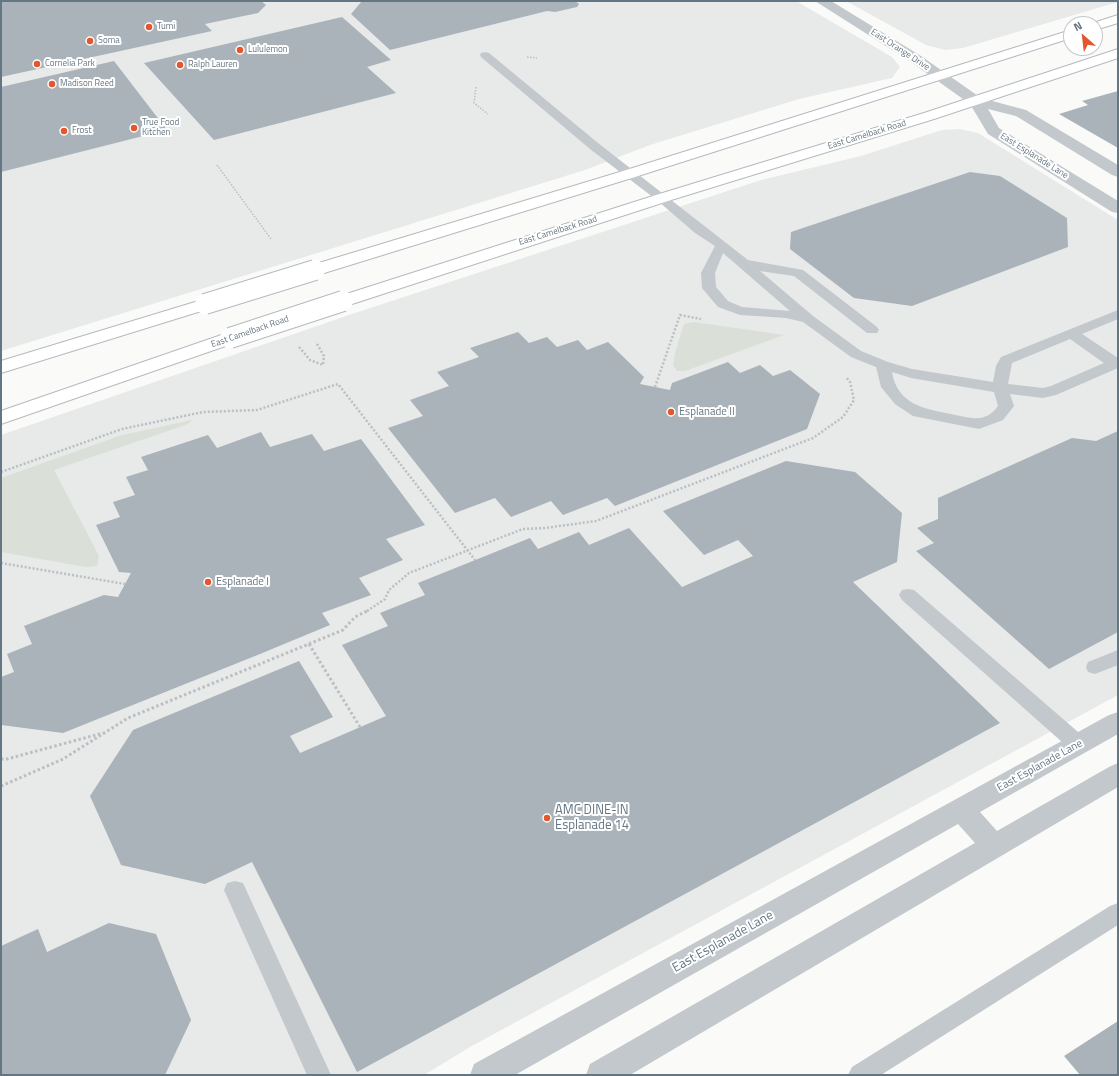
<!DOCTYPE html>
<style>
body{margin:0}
#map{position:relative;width:1119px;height:1076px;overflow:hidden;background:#fafaf8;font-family:"Titillium Web",sans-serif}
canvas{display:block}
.frame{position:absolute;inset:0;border:2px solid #657683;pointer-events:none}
.north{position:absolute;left:1063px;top:16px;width:40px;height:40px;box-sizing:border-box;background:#fff;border:1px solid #c1c8cd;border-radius:50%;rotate:332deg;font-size:11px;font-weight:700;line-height:16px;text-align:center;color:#657683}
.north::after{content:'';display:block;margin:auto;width:14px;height:18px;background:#e4572e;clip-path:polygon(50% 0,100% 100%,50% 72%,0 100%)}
</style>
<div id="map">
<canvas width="1119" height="1076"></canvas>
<div class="frame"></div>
<div class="north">N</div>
</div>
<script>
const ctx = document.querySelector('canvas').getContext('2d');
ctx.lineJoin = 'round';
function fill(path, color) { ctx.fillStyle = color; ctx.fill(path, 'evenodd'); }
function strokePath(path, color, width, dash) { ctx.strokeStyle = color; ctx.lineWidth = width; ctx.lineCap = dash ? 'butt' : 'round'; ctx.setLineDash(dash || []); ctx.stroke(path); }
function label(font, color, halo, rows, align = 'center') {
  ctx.font = font + ' "Titillium Web",sans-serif'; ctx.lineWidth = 4; ctx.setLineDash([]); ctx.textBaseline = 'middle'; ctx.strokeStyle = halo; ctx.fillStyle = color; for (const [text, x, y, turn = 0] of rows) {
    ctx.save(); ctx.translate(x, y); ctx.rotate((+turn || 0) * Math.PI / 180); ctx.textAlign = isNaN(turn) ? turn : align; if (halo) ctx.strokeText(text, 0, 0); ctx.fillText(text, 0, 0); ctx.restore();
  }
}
fill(new Path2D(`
 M 1,1 L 796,1 L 892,57 L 900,67 L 892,78 L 799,99 L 650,145 L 585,170 L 1,351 Z
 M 846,1 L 1118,1 L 1118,2 L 963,48 L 945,50 L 926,45 Z
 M 960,129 L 978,133 L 1118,220 L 1118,695 L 470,1047 L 424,1075 L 1,1075 L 1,435 L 349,315 L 761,180 L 861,156 L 942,130 Z`), '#e8e9e9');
fill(new Path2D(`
 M 693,322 L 701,323 L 784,335 L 685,371 L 677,371 L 673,365 L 675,353 L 684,324 Z
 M 192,420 L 188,424 L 54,470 L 99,556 L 97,566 L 86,567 L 1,552 L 1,478 L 122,435 Z`), '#dadfd7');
fill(new Path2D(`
 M 1,1 L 261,1 L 266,5 L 258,13 L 205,24 L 212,31 L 1,77 Z
 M 362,1 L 575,1 L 579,4 L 577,7 L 555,12 L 547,11 L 390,50 L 351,14 Z
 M 342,17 L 391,60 L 367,67 L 396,93 L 214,140 L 144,63 Z
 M 114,61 L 167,130 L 1,172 L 1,87 Z
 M 1118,91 L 1118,148 L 1059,114 L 1088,105 L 1082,101 Z
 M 970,172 L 1000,176 L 1067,218 L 1068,247 L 912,306 L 854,298 L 790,249 L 791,232 Z
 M 518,332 L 529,343 L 547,337 L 557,347 L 578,340 L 587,350 L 608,342 L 644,377 L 640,384 L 670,390 L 672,383 L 728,362 L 740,373 L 760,365 L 773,376 L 790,370 L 820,394 L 807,429 L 615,506 L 607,498 L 563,515 L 551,501 L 511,517 L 495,498 L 455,513 L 388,428 L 423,416 L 410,400 L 449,386 L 437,372 L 479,357 L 470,348 Z
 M 1118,431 L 1118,632 L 1049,669 L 916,551 L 934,543 L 917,528 L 938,519 L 938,498 L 1072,438 L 1096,441 Z
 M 261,432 L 270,447 L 312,434 L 324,451 L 361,439 L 425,525 L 386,539 L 403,560 L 359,578 L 371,595 L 322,613 L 330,625 L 260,654 L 63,733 L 1,725 L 1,677 L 14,672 L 7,654 L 32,644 L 24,626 L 104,595 L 118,597 L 131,573 L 119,572 L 96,525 L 120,517 L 113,502 L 135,495 L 126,477 L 148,470 L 141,457 L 208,435 L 217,448 Z
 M 786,461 L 855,472 L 902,513 L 897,562 L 853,582 L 1000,723 L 357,1072 L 252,862 L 205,884 L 121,865 L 90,796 L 133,730 L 299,661 L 333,717 L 290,736 L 300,753 L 386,716 L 342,645 L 388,626 L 380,613 L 425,595 L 418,583 L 530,538 L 538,549 L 579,532 L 589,545 L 629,528 L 682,587 L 753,556 L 738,540 L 704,555 L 663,511 Z
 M 109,923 L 156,934 L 191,1020 L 165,1075 L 1,1075 L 1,946 L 38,929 L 47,952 Z
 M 1118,1021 L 1118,1075 L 1080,1075 L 1064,1056 Z`), '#aab3b9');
const primary = new Path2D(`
 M 1118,15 L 1118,23 L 1095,30 L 1095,24 L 1090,24 Z
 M 1071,30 L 1071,38 L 635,177 L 321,274 L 315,275 L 309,274 L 306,270 L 309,266 L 623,171 Z
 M 1118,49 L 1118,58 L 934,119 L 668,201 L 349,305 L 343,306 L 337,305 L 334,301 L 337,297 L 656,195 L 924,113 Z
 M 205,299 L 211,300 L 214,304 L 211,308 L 1,373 L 1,361 Z
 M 230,332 L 237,334 L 239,338 L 237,342 L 1,424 L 1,411 Z`);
strokePath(primary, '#b5babe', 2);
strokePath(new Path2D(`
 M 527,57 L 537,58
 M 476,87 L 474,103 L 488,114
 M 217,165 L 271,239`), '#bbbfc2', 1.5, [1.5, 1.5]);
strokePath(new Path2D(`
 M 299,347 L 310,360 L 323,365 L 324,356 L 316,342
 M 655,387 L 680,315 L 701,319
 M 1,472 L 122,429 L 203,412 L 257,410 L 338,384 L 475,560
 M 1,563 L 125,584
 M 367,611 L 385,599 L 389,590 L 409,573 L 523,529 L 545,528 L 596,521 L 813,438 L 843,417 L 854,400 L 850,382 L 846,377`), '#bbbfc2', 2.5, [2, 2]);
strokePath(new Path2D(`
 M 309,644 L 360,727
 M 1,759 L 7,759 L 103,733
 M 1,786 L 63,759 L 128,718 L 343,630 L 355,617 L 369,610`), '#bbbfc2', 3, [2.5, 2.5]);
fill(new Path2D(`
 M 485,52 L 489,53 L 598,143 L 748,260 L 803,270 L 877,327 L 879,330 L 877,333 L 867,333 L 794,276 L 760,271 L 813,316 L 861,351 L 888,362 L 912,369 L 993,382 L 996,366 L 1001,357 L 1118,310 L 1118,319 L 1082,334 L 1118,358 L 1118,368 L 1056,395 L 1043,398 L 1010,394 L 1014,406 L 1003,420 L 979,429 L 913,416 L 895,404 L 881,387 L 876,367 L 851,357 L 803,322 L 786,318 L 740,315 L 718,307 L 702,288 L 701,273 L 715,246 L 695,233 L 658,201 L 590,149 L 481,57 L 480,55 L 481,53 ZM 723,253 L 790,311 L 742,307 L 728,301 L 716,287 L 715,273 ZM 1070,339 L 1104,363 L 1051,386 L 1043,388 L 1008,384 L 1012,363 ZM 892,372 L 911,378 L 994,392 L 998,406 C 985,424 970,418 951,414 C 924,409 897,404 892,372 Z
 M 908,589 L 914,590 L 1085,738 L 1088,744 L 1085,750 L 1078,752 L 1071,750 L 902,600 L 899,595 L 902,590 Z
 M 1118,650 L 1118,665 L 1095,674 L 1088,672 L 1086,667 L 1088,662 Z
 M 235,881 L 243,883 L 331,1075 L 307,1075 L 224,890 L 227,883 Z
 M 1118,903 L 1118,925 L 881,1075 L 848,1075 L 852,1067 L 1110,906 Z`), '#c3c8cc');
fill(new Path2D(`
 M 815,1 L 831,1 L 921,56 L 981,98 L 1026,110 L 1118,165 L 1118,177 L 1112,175 L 1016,116 L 988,109 L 999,128 L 1118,201 L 1118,213 L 1112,212 L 988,134 L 970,104 L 911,62 Z
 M 1118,712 L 1118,734 L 980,812 L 997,831 L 1109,767 L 1118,763 L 1118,787 L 630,1075 L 586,1075 L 590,1064 L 975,843 L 958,824 L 515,1075 L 470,1075 L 474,1064 L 1109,715 Z`), '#c3c8cc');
fill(primary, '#fff');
const primaryBridge = new Path2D(`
 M 205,304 L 315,270
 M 230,338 L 343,301`);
strokePath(primaryBridge, '#b5babe', 22, []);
strokePath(primaryBridge, '#fff', 20);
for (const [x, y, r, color] of [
 [149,27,4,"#e4572e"],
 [90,41,4,"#e4572e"],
 [240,50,4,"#e4572e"],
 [37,64,4,"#e4572e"],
 [180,65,4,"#e4572e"],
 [52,84,4,"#e4572e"],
 [134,128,4,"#e4572e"],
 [64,131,4,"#e4572e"],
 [671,412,4,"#e4572e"],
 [208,582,4,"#e4572e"],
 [547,818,4,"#e4572e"]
]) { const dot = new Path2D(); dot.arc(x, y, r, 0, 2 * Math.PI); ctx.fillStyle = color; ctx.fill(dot); strokePath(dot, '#fff', 1.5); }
label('9px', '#657683', '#fff', [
 ["Tumi",157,27],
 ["Soma",98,41],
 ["Lululemon",248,50],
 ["Cornelia Park",45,64],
 ["Ralph Lauren",188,65],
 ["Madison Reed",60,84],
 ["True Food",142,123],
 ["Kitchen",142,133],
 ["Frost",72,131]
], 'left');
label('9px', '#657683', '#fff', [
 ["East Orange Drive",900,50,33],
 ["East Camelback Road",867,135,-17],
 ["East Esplanade Lane",1034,156,32],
 ["East Camelback Road",558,231,-17],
 ["East Camelback Road",250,332,-19]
]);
label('11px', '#657683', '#fff', [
 ["Esplanade II",679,412],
 ["Esplanade I",216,582]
], 'left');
label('11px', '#657683', '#fff', [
 ["East Esplanade Lane",1040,766,-29]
]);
label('13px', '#657683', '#fff', [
 ["AMC DINE-IN",555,811],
 ["Esplanade 14",555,826]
], 'left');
label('13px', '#657683', '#fff', [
 ["East Esplanade Lane",723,942,-29]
]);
</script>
